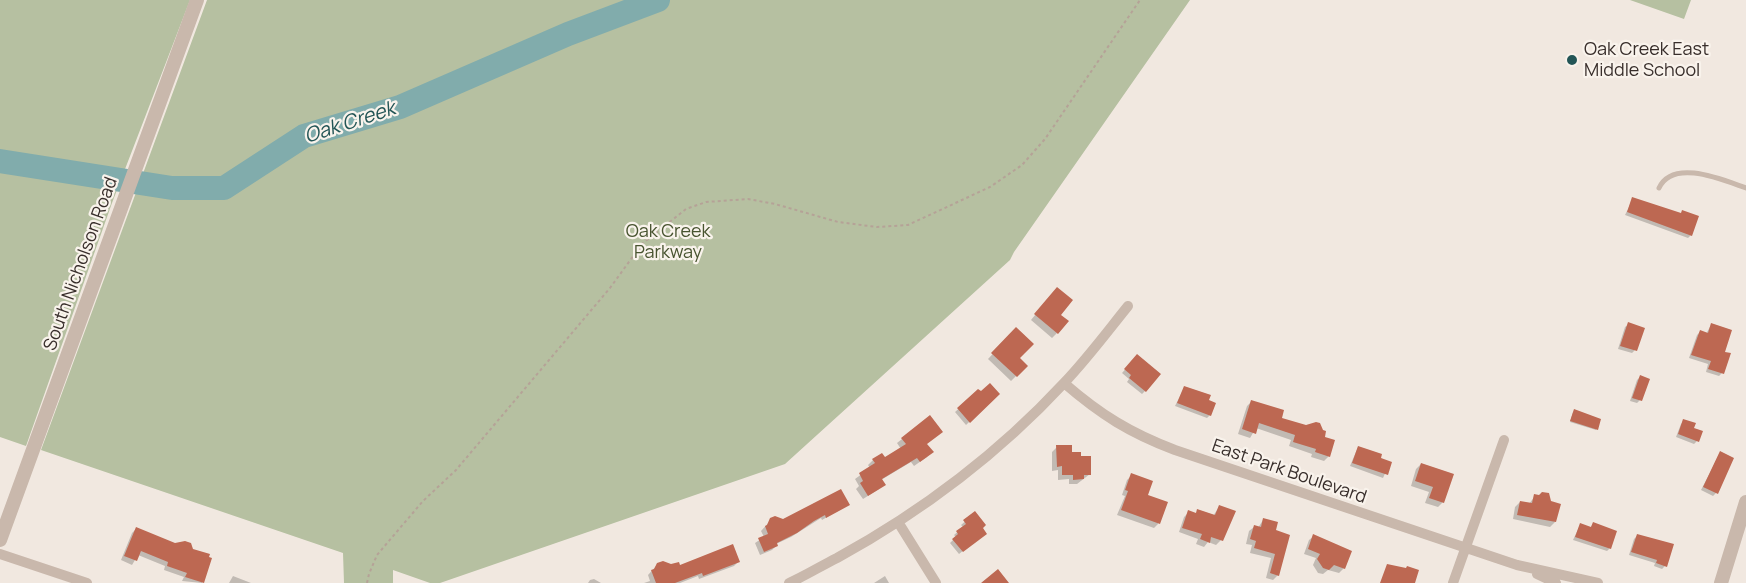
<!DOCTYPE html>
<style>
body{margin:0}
canvas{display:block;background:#f1e8e0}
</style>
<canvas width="1746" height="583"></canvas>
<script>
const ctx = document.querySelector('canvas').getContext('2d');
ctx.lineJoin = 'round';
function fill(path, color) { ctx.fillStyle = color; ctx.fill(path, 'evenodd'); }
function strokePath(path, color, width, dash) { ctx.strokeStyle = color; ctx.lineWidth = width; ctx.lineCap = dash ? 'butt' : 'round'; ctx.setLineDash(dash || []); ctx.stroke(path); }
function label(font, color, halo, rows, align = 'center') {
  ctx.font = font + ' Manrope,sans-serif'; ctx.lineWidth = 4.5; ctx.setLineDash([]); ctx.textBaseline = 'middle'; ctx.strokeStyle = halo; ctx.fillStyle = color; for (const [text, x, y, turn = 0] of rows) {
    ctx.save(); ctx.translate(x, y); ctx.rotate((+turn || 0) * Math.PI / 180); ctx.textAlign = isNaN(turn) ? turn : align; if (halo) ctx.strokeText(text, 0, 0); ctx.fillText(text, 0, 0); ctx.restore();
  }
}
fill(new Path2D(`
 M 0,0 L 190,0 L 112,203 L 26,446 L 0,437 Z
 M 207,0 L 1190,0 L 1014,252 L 1010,260 L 785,464 L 440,583 L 430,583 L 393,570 L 393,583 L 344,583 L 343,553 L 41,450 Z
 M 1630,0 L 1691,0 L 1684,19 Z`), '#b6c0a1');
fill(new Path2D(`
 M 1633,199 L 1680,214 L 1691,235 L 1688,238 L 1625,215 Z
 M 1052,294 L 1057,333 L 1052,338 L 1031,320 Z
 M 1629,324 L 1635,350 L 1632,353 L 1618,349 L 1625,327 Z
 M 1711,325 L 1723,352 L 1722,373 L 1719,376 L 1706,372 L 1708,364 L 1689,358 L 1697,335 L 1700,332 L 1706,334 Z
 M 1016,329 L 1018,358 L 1026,366 L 1011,381 L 988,359 Z
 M 1137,356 L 1145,391 L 1142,394 L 1127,382 L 1129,379 L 1122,373 Z
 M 1640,377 L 1640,400 L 1637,403 L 1630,401 L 1637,380 Z
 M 1184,388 L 1210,415 L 1207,418 L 1175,406 Z
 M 978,391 L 998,394 L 966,425 L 955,412 Z
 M 1252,401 L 1280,419 L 1306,427 L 1323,438 L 1329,456 L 1324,461 L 1311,457 L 1312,454 L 1289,446 L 1291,440 L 1256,428 L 1250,438 L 1238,434 L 1247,406 Z
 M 1573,412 L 1600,420 L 1596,430 L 1570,422 Z
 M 1684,421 L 1692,429 L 1697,441 L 1694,444 L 1676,437 L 1681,424 Z
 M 902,439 L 926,444 L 927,457 L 914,466 L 911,462 L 881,480 L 879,489 L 863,499 L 856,489 L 859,486 L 855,479 L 870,468 L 868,465 L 873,460 L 884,459 L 901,449 L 897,443 Z
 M 1057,447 L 1071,454 L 1090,474 L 1077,484 L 1069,484 L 1069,479 L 1058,480 L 1058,470 L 1052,471 L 1052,452 Z
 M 1358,447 L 1390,463 L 1383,478 L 1350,466 Z
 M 1720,453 L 1716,493 L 1713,496 L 1701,490 Z
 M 1421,464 L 1443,502 L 1438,507 L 1425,503 L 1429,492 L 1411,486 L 1416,469 Z
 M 1132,475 L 1146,496 L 1166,503 L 1158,524 L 1154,528 L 1117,515 L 1125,496 L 1122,495 L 1127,480 Z
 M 1535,496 L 1555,522 L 1550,527 L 1513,519 L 1515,507 L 1520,502 L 1529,504 Z
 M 848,505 L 822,520 L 821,518 L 791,537 L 776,544 L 776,546 L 772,550 L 760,555 L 755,543 L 764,537 L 761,531 L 771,520 L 783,521 Z
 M 1219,507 L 1221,540 L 1216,545 L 1208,542 L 1204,547 L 1196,544 L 1198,539 L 1179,532 L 1184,517 L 1189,512 L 1195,514 L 1198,511 L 1213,516 Z
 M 975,513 L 982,536 L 959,554 L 950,543 L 956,537 L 954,535 L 963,527 L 961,525 Z
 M 1263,520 L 1274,531 L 1278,575 L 1273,580 L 1266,578 L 1271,558 L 1250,553 L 1252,545 L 1246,544 L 1249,531 L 1254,527 L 1258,528 Z
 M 1593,524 L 1610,548 L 1607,551 L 1573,540 L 1580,525 L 1590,528 Z
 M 136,529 L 192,550 L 210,559 L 202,583 L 182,581 L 184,577 L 164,570 L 165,566 L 138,555 L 132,565 L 121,560 L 132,533 Z
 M 1314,536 L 1344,568 L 1339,573 L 1328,570 L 1323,574 L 1318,573 L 1313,565 L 1316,558 L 1304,554 L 1309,540 Z
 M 1637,536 L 1665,566 L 1662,569 L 1654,566 L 1655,563 L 1629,555 L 1634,539 Z
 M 738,562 L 734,566 L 699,579 L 698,576 L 680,583 L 644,583 L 650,581 L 648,575 L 658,564 L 679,567 Z
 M 233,576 L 251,583 L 229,583 Z
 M 885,576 L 889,583 L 874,583 Z
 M 594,579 L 601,583 L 588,583 L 590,580 Z`), '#0003');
strokePath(new Path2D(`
 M 0,161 L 172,188 L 224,188 L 304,136 L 400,107 L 568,34 L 658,0`), '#81acac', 24);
fill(new Path2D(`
 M 1632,197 L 1681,213 L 1682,210 L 1699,216 L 1692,236 L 1627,212 Z
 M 1057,287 L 1073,300 L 1061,315 L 1069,321 L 1058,334 L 1034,314 Z
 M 1628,322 L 1645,328 L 1637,351 L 1620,346 Z
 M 1711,323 L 1732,330 L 1725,352 L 1731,353 L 1724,374 L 1708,369 L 1711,361 L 1691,355 L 1700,330 L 1708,333 Z
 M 1016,327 L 1034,344 L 1020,358 L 1028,366 L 1017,377 L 991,353 Z
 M 1137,354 L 1161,374 L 1146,392 L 1129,378 L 1131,375 L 1124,369 Z
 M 1640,375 L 1650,379 L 1642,401 L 1632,398 Z
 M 990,383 L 1000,394 L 970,423 L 957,408 L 978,389 L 981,391 Z
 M 1184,386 L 1211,395 L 1209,400 L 1216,403 L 1211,416 L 1177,403 Z
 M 1251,400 L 1284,410 L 1282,418 L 1306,425 L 1316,422 L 1320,423 L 1323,430 L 1326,431 L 1325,437 L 1335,440 L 1330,457 L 1315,452 L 1316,449 L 1293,442 L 1295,435 L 1259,423 L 1256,434 L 1242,429 Z
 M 1574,409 L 1601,419 L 1598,430 L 1570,421 Z
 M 930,415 L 943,432 L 927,444 L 934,452 L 920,462 L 917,458 L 882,479 L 886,485 L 868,496 L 860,483 L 863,481 L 859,473 L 875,463 L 872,459 L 882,453 L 885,457 L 906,444 L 901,438 Z
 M 1683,419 L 1696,423 L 1694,428 L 1703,431 L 1699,442 L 1678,434 Z
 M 1056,445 L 1072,445 L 1072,452 L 1081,452 L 1081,456 L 1091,456 L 1091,475 L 1084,475 L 1084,479 L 1073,480 L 1073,475 L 1062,475 L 1062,466 L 1057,467 Z
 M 1358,446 L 1382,454 L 1381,458 L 1392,462 L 1388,475 L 1352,463 Z
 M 1720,451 L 1734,458 L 1718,494 L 1703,487 Z
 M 1421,463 L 1454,474 L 1444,503 L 1429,498 L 1433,487 L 1415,481 Z
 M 1131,473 L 1153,481 L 1148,495 L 1168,502 L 1160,524 L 1121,510 L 1128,491 L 1125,490 Z
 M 841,489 L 850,505 L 826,518 L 825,515 L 814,521 L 797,533 L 777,543 L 778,546 L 764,552 L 758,538 L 768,534 L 765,526 L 767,525 L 770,518 L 775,516 L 783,519 Z
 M 1542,492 L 1549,493 L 1551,501 L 1561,504 L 1556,522 L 1517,515 L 1520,501 L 1532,503 L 1534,494 L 1539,495 Z
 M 1219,505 L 1236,511 L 1223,541 L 1211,537 L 1210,543 L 1200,539 L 1202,534 L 1182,528 L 1188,510 L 1196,513 L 1197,509 L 1215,515 Z
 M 975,511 L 986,525 L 983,528 L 987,534 L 963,552 L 952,539 L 958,534 L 956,531 L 966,524 L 963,520 Z
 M 1263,518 L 1278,522 L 1276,530 L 1290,535 L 1279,576 L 1270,573 L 1275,554 L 1254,548 L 1256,541 L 1250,539 L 1254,525 L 1261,527 Z
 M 1593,522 L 1617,531 L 1611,549 L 1575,537 L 1580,523 L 1591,527 Z
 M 136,527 L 175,543 L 185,541 L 191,543 L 193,549 L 210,554 L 209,557 L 212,558 L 204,583 L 185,577 L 187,573 L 167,566 L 168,562 L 141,551 L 137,561 L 124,556 Z
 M 1313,534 L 1352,551 L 1345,569 L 1334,565 L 1329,570 L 1323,568 L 1317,559 L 1320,554 L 1308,549 Z
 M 1637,534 L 1674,544 L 1667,567 L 1656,563 L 1657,560 L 1631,552 Z
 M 733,544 L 740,562 L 703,576 L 702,573 L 675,583 L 656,583 L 651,570 L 654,569 L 657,563 L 663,561 L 671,564 L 679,562 L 680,565 Z
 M 1387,564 L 1406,568 L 1407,566 L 1419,570 L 1415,583 L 1380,583 Z
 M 998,569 L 1009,583 L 981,583 Z`), '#bd6852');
strokePath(new Path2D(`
 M 367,583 L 369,574 L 377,555 L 423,501 L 456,470 L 610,288 L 642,244 L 686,209 L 706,202 L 748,199 L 775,204 L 838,222 L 877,227 L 908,225 L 990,187 L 1022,165 L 1045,139 L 1140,0`), '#b5a297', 2, [3, 3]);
strokePath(new Path2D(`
 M 1659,188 C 1673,158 1723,180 1746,188`), '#c9b8ac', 5);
strokePath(new Path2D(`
 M 1064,383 C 1101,415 1130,433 1175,450 L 1517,565 L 1598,583
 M 898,522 L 936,583
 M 0,554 L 87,583
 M 1537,574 L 1556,583
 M 789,583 C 805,576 821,566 837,558 C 921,512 999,453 1064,383 C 1087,359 1107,332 1128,306
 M 1453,583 L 1504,440`), '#c9b8ac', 10);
strokePath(new Path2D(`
 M 0,540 L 197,0
 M 1721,583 L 1746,502`), '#c9b8ac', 14);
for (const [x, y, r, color] of [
 [1572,60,6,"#235556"]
]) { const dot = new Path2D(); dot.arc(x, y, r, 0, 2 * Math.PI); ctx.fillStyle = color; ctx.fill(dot); strokePath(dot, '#f9f3ec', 2); }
label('18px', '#382e2b', '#f9f3ec', [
 ["Oak Creek East",1584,50],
 ["Middle School",1584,71]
], 'left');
label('18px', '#485430', '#f9f3ec', [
 ["Oak Creek",668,232],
 ["Parkway",668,253]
]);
label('18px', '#382e2b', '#f9f3ec', [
 ["South Nicholson Road",81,264,-70],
 ["East Park Boulevard",1289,472,19]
]);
label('italic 20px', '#235556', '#f9f3ec', [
 ["Oak Creek",350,123,-18]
]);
</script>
